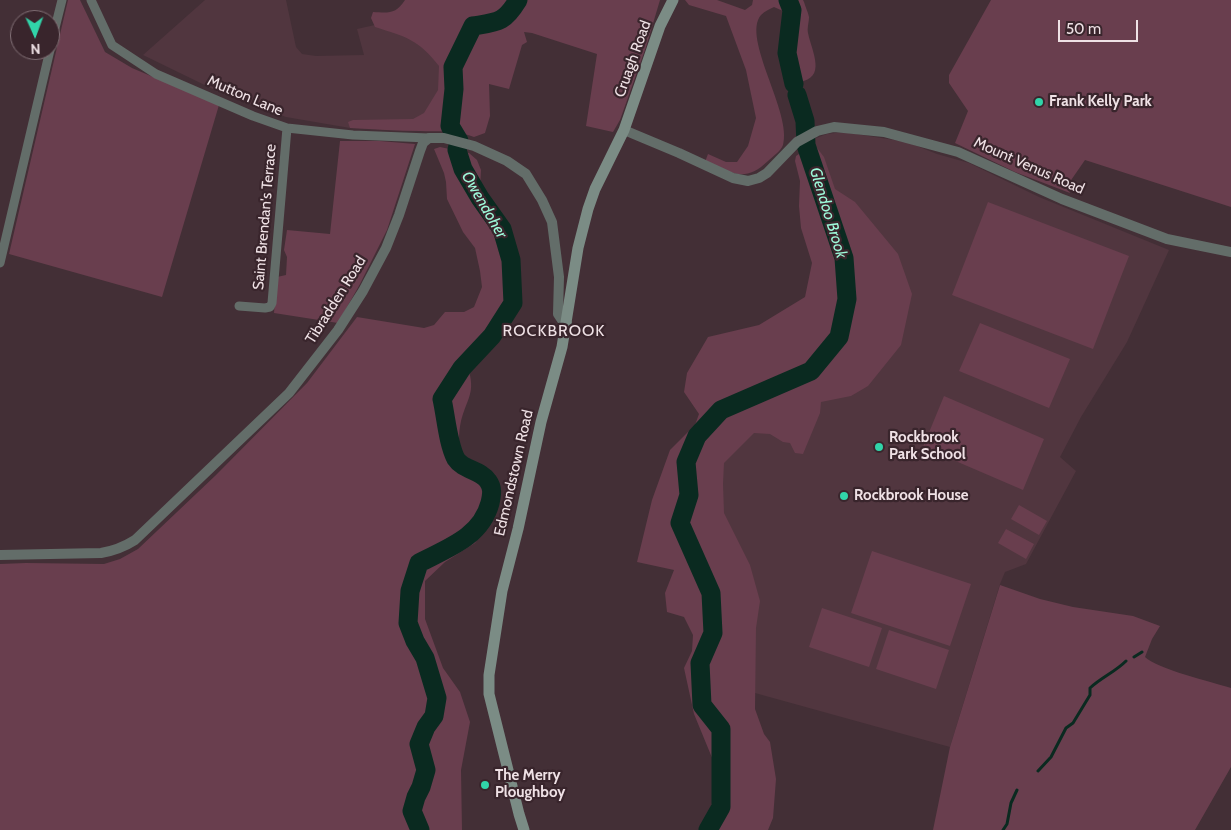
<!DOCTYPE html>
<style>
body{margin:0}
#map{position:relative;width:1231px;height:830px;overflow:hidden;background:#432f36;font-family:Cabin,sans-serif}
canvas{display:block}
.north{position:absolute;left:10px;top:10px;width:50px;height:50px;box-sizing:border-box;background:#39252c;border:1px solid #827076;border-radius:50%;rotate:178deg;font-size:14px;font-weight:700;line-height:20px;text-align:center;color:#efe1e5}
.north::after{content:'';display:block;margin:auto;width:18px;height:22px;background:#31d4a9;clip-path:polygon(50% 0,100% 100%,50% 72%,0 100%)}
.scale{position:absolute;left:1058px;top:20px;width:80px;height:22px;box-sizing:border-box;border:2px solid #efe1e5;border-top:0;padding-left:6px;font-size:15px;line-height:18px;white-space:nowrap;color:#efe1e5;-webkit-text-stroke:4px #39252c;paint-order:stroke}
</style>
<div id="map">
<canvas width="1231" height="830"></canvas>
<div class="north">N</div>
<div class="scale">50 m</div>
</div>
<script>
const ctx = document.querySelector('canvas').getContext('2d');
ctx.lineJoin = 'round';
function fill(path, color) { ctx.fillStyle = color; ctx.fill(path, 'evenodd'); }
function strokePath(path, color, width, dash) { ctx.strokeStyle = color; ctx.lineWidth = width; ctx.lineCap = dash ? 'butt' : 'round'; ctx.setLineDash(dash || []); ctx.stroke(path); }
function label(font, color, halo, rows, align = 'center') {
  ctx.font = font + ' Cabin,sans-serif'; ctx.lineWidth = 4.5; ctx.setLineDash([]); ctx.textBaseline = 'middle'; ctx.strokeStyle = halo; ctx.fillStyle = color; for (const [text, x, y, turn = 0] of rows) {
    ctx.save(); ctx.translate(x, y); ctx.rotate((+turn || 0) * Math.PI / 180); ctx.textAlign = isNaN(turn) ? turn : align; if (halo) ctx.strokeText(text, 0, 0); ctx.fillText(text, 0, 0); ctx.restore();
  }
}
fill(new Path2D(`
 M 205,0 L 286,0 L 296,47 L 302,54 L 316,56 L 364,55 L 357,29 L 446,9 L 450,126 L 422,131 L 350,128 L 286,117 L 221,93 L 143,55 Z
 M 843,132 L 907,142 L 937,154 L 969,163 L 1039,197 L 1169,250 L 1127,342 L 1081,417 L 1060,457 L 1076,471 L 1026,564 L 1005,572 L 1000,584 L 950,747 L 755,693 L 713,633 L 689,495 L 811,371 L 816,172 L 806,145 L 811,140 L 827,134 Z`), '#51363f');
fill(new Path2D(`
 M 68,0 L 80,0 L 105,52 L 132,68 L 219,105 L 162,297 L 9,254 Z
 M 405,0 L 660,0 L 646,47 L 620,120 L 613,132 L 586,126 L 597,54 L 532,33 L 524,32 L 527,42 L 522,45 L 509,89 L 489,84 L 490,116 L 485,133 L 474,137 C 453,129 441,132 420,131 C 397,131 374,129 350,128 L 348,122 L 353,120 L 413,119 L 424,113 L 438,90 L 439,66 C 418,39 406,37 375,27 L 371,18 L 373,12 C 389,13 396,14 405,0 Z
 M 685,0 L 717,0 L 745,10 L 752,5 L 753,0 L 803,0 L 804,2 C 805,6 808,12 809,17 C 809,22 807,28 808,33 C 812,52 827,78 799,82 L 793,76 L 788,41 L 788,24 L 783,11 L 774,7 C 770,9 765,11 761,15 C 741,38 793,114 783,145 C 781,151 772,157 768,161 C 744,184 732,172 705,162 L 708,154 L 726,162 L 737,162 L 748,146 L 756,118 L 746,70 L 726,16 L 689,5 Z
 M 991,0 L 1231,0 L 1231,207 L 1085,160 L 1067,186 L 1070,193 L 1015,172 L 955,143 L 968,111 L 949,83 L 949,75 Z
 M 340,141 L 380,141 L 415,144 L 387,230 L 360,284 L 338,323 L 274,313 L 277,277 L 286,275 L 287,257 L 284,250 L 287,230 L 330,234 Z
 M 814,144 L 824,157 L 835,189 L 855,202 L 898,254 L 912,294 L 901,345 L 868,386 L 851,396 L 821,402 L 820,413 L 803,454 L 795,453 L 790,443 L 783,442 L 770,434 L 754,433 L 724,463 L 723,484 L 724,513 L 750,565 L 760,601 L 756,628 L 755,709 L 764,734 L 770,742 L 776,779 L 773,818 L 768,830 L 699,830 L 706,819 L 717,790 L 715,765 L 694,714 L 684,668 L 692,651 L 693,635 L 684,617 L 667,612 L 665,593 L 674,570 L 637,562 L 652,500 L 670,450 L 695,425 L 699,414 L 684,392 L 687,373 L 708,337 L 759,325 L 805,297 L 812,263 L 801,228 L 799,206 L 800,181 L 795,161 L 796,156 Z
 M 440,147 L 469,153 L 477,160 L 481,170 L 480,188 L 486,201 L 487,216 L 512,254 L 518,270 L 516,306 L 511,322 L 500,337 L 489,346 L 482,349 L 468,368 C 476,393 467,398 461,421 C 458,434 459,447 460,460 L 468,466 L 483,470 L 493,479 L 496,494 L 489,523 L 475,543 L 445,562 L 425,581 L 425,619 L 443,668 L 460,692 L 470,722 L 461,770 L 462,830 L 0,830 L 0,564 L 26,563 L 104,564 L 120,559 L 138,549 L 216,475 L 307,383 L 357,317 L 424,328 L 434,325 L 445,312 L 464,312 L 474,307 L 482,287 L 480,271 L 475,248 L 463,232 L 447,199 L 446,182 L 444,173 L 434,149 Z
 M 988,202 L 1129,256 L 1093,349 L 952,295 Z
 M 980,323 L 1070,359 L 1049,408 L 959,371 Z
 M 944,396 L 1044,439 L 1023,490 L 923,447 Z
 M 1019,505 L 1047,521 L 1039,535 L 1011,519 Z
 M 1006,529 L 1034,544 L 1026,559 L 998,543 Z
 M 872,551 L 971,584 L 950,646 L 851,613 Z
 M 1000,585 L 1040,599 L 1073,607 L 1133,616 L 1160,626 L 1152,639 L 1145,657 C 1157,669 1212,682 1231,688 L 1231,767 L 1195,830 L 933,830 L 950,747 Z
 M 822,608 L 882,628 L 869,667 L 809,647 Z
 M 889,630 L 949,650 L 936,689 L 876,669 Z`), '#693e4e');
strokePath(new Path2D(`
 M 1134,657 L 1142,652
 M 1038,771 L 1051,757 L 1066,728 L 1073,723 L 1090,695 L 1090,688 C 1102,677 1115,672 1126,661
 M 1003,830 L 1007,824 L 1011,803 L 1017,790`), '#0a2a20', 3);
strokePath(new Path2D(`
 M 788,0 L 792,10 L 787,53 L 794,84
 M 420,830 L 412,811 L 416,797 L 421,787 L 426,770 L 419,744 L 426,727 L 434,716 L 437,698 L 425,658 L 415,641 L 408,623 L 410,591 L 419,563 C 448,548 481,537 490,503 C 492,494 493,488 488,481 C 481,470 463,470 456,459 C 448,444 446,417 442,399 L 462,368 L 492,336 L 513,303 L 511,260 L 502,229 L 480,198 L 463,169 L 457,150 L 459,141 L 450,126 L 454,89 L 453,67 L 473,26 C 498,22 504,23 518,0
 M 708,830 L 721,807 L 721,729 L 702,705 L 700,663 L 713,633 L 711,593 L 680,523 L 689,495 L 686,462 L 697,436 L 721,410 L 811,371 L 839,337 L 847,299 L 844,258 L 806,145 L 805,121 L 797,95`), '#0a2a20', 19);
strokePath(new Path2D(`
 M 91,0 L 112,45 L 156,74 L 253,116 L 287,128 L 353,135 L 429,138
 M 50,48 L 62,0
 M 0,263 L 50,50
 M 239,306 L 265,308 L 270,307 L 272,303 L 287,128`), '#636d69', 9);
strokePath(new Path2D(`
 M 624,130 L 679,153 L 733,178 L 748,181 L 759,178 L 767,173 L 797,142 L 817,131 L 834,127 L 884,132 L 958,152 L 1062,199 L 1167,239 L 1231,252
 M 0,555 L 101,553 C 113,551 124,547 135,540 L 289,393 L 338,330 L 363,291 L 386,248 L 399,215 L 420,151 L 423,143 L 429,138 L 444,138 L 474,146 L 507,161 L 526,174 L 542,200 L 552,222 L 559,277 L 558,314 L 562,320 L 567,323`), '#636d69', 10);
strokePath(new Path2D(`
 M 524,830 L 519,814 L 489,694 L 489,675 L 502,591 L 518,529 L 541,422 L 562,347 L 578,248 L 588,209 L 595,189 L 624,130 L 660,26 L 673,0`), '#7b8c85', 11);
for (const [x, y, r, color] of [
 [1039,102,5,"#31d4a9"],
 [879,447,5,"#31d4a9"],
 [844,496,5,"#31d4a9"],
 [485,785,5,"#31d4a9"]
]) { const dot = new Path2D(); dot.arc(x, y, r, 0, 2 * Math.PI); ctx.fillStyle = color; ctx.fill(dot); strokePath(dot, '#39252c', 2); }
label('15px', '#efe1e5', '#39252c', [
 ["Cruagh Road",633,59,-70],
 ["Mutton Lane",245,96,23],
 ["Mount Venus Road",1029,166,24],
 ["Saint Brendan's Terrace",265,217,-85],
 ["Tibradden Road",336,300,-58],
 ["Edmondstown Road",514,473,-77]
]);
label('bold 15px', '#efe1e5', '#39252c', [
 ["Frank Kelly Park",1049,102],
 ["Rockbrook",889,438],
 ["Park School",889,455],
 ["Rockbrook House",854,496],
 ["The Merry",495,776],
 ["Ploughboy",495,793]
], 'left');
label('italic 16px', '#9df9d9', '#39252c', [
 ["Owendoher",484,205,60],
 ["Glendoo Brook",828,213,73]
]);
ctx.letterSpacing = '1px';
label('16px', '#efe1e5', '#39252c', [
 ["ROCKBROOK",554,331]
]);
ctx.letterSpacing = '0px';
</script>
